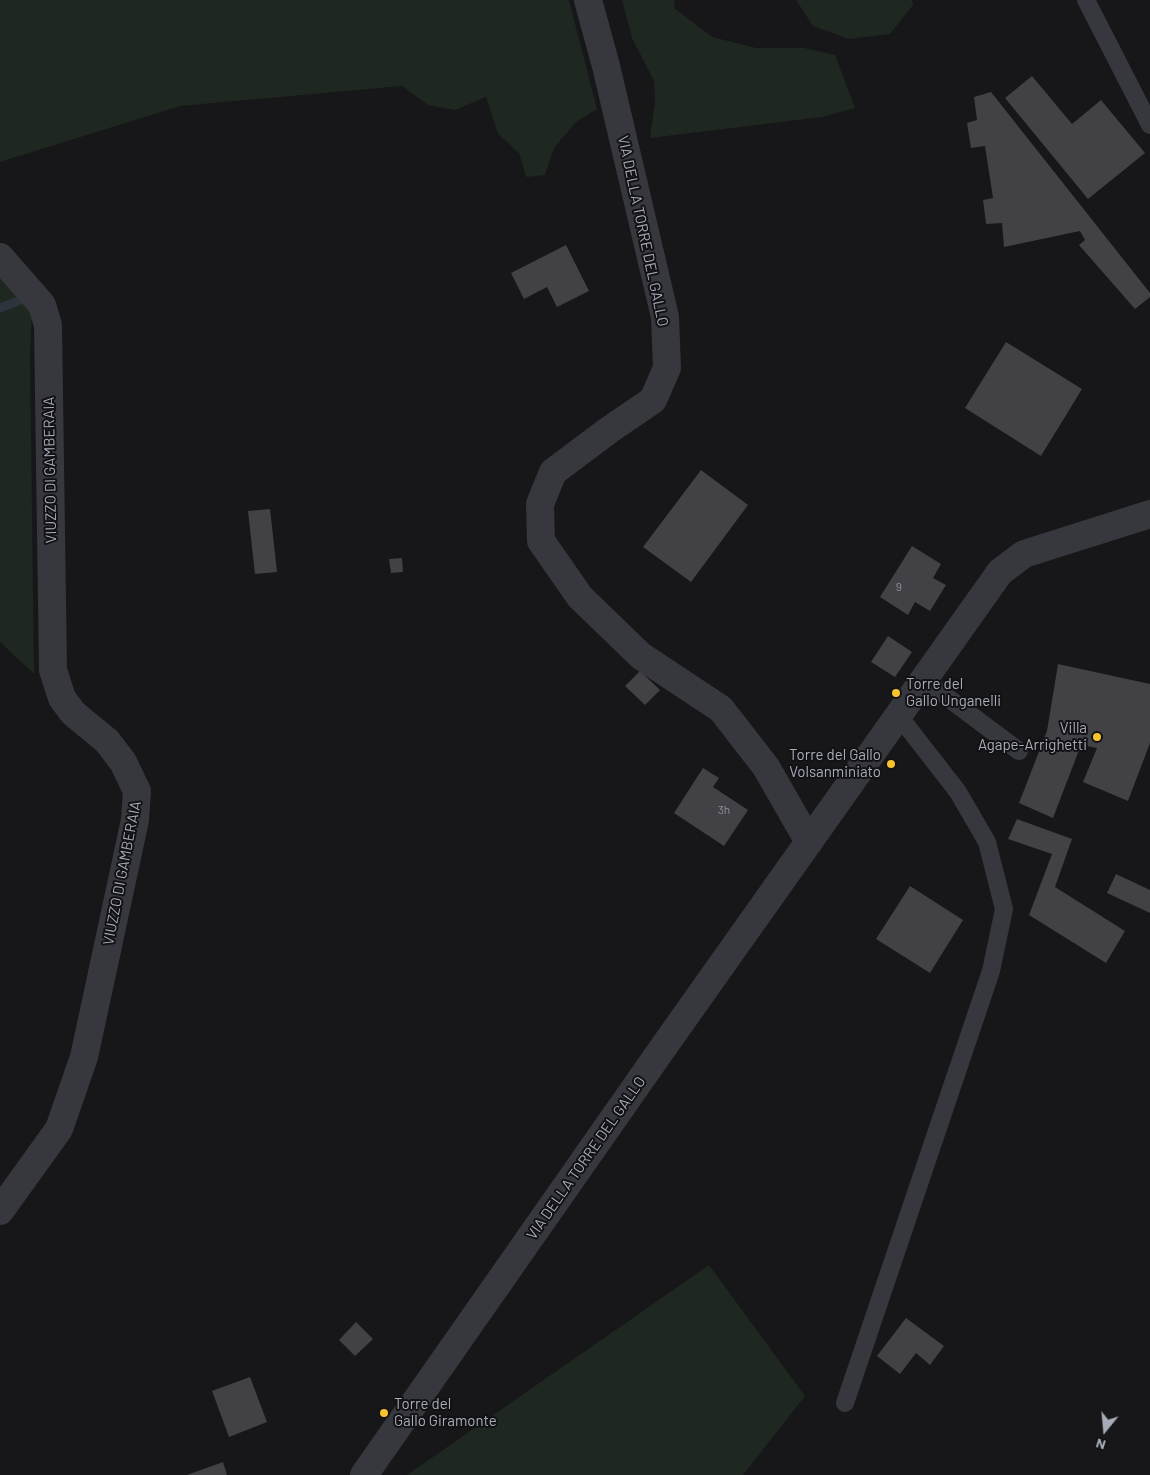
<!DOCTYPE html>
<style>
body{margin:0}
#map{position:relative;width:1150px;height:1475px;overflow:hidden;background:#171719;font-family:Barlow,sans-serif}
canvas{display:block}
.north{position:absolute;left:1080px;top:1405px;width:50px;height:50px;-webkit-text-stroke:4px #121114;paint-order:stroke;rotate:197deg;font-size:14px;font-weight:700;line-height:20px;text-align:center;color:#a8acb9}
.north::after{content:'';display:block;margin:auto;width:18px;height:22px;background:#a8acb9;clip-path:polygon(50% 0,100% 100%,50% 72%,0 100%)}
</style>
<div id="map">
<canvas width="1150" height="1475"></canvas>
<div class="north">N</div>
</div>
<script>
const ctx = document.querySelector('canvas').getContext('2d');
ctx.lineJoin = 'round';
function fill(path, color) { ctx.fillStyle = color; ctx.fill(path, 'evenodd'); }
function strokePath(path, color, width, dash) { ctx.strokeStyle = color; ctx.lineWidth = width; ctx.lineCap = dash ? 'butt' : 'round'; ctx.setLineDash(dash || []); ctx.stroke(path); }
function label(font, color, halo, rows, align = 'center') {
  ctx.font = font + ' Barlow,sans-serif'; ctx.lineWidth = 4; ctx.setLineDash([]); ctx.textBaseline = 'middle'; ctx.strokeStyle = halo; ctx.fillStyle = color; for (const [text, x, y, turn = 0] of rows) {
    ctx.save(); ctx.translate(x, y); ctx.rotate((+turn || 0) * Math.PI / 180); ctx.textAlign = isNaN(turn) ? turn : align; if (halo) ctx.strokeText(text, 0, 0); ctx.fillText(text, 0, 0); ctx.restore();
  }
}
fill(new Path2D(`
 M 0,0 L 569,0 L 597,109 L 576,122 L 554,148 L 545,175 L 526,177 L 519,153 L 498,134 L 486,97 L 455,110 L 428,105 L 402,86 L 180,106 L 0,162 Z
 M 622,0 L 675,0 L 674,8 L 712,37 L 756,48 L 804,48 L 835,55 L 855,108 L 822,117 L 650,138 L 655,101 L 654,81 L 632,38 Z
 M 796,0 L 912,0 L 913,5 L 890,34 L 849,39 L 813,26 Z
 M 0,276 L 32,312 L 30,356 L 34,674 L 0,642 Z
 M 709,1265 L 805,1396 L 743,1475 L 407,1475 Z`), '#1e2720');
strokePath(new Path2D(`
 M 0,308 L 18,301`), '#2c343d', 9);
fill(new Path2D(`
 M 1032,76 L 1072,124 L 1101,100 L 1145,153 L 1088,199 L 1005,98 Z
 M 991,92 L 1150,293 L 1150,297 L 1135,309 L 1079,245 L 1085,240 L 1080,231 L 1004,247 L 1002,223 L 986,224 L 983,200 L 993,198 L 985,146 L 971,148 L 967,123 L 977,120 L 974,97 Z
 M 566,245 L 589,291 L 557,307 L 547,287 L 524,299 L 511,273 Z
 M 1006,342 L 1082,389 L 1041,456 L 965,408 Z
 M 701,470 L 748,505 L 691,582 L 643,547 Z
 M 270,509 L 277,572 L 255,574 L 248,511 Z
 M 912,546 L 941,564 L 933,578 L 946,585 L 930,611 L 915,602 L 908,615 L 880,597 Z
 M 402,558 L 403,572 L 391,573 L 389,559 Z
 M 888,636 L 912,652 L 895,677 L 871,662 Z
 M 1058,664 L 1150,684 L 1150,743 L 1128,801 L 1083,782 L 1097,748 L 1081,745 L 1053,818 L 1019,803 L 1047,731 Z
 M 640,671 L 660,690 L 645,705 L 625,686 Z
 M 703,768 L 719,778 L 713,787 L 748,810 L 724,846 L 674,813 Z
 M 1017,819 L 1072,839 L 1055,887 L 1125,931 L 1106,963 L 1029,915 L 1052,854 L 1008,839 Z
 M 1116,874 L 1150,890 L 1150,913 L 1107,893 Z
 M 910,886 L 963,920 L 930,973 L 876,939 Z
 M 906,1318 L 944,1346 L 930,1365 L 916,1353 L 900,1374 L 877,1356 Z
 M 356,1322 L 373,1339 L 355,1356 L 339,1340 Z
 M 250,1377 L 267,1422 L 229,1437 L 212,1391 Z
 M 223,1462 L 227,1475 L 187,1475 Z`), '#414146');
strokePath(new Path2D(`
 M 1086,0 L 1150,125
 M 924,680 L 1019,751
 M 845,1403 L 991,971 L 1004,909 L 987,842 L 958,792 L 899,716`), '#37383e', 18);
strokePath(new Path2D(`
 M 588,0 L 606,66 L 665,317 L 667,368 L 653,400 L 609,430 L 553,472 L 540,504 L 541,541 L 580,597 L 641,656 L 721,709 L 766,767 L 809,842
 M 0,257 L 42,305 L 48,325 L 53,670 L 62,698 L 73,713 L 107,741 L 123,762 L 137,791 L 135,820 L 84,1057 L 59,1129 L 0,1211
 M 364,1475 L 667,1042 L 1000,572 L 1024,554 L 1150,514`), '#37383e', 28);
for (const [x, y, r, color] of [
 [896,693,5,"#f9c32e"],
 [1097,737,5,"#f9c32e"],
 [891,764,5,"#f9c32e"],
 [384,1413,5,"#f9c32e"]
]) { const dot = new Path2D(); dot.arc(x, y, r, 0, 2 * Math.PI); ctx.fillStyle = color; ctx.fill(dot); strokePath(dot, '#121114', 2); }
label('12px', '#8e919c', null, [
 ["9",899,587],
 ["3h",724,810]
]);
label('15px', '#a8acb9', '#121114', [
 ["VIA DELLA TORRE DEL GALLO",643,231,78],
 ["VIUZZO DI GAMBERAIA",50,470,-91],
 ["VIUZZO DI GAMBERAIA",122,873,-79],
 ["VIA DELLA TORRE DEL GALLO",586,1158,-55]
]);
label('15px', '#a8acb9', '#121114', [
 ["Torre del",906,684],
 ["Gallo Unganelli",906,701],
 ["Villa",1087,728,"right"],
 ["Agape-Arrighetti",1087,745,"right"],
 ["Torre del Gallo",881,755,"right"],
 ["Volsanminiato",881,772,"right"],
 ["Torre del",394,1404],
 ["Gallo Giramonte",394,1421]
], 'left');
</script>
